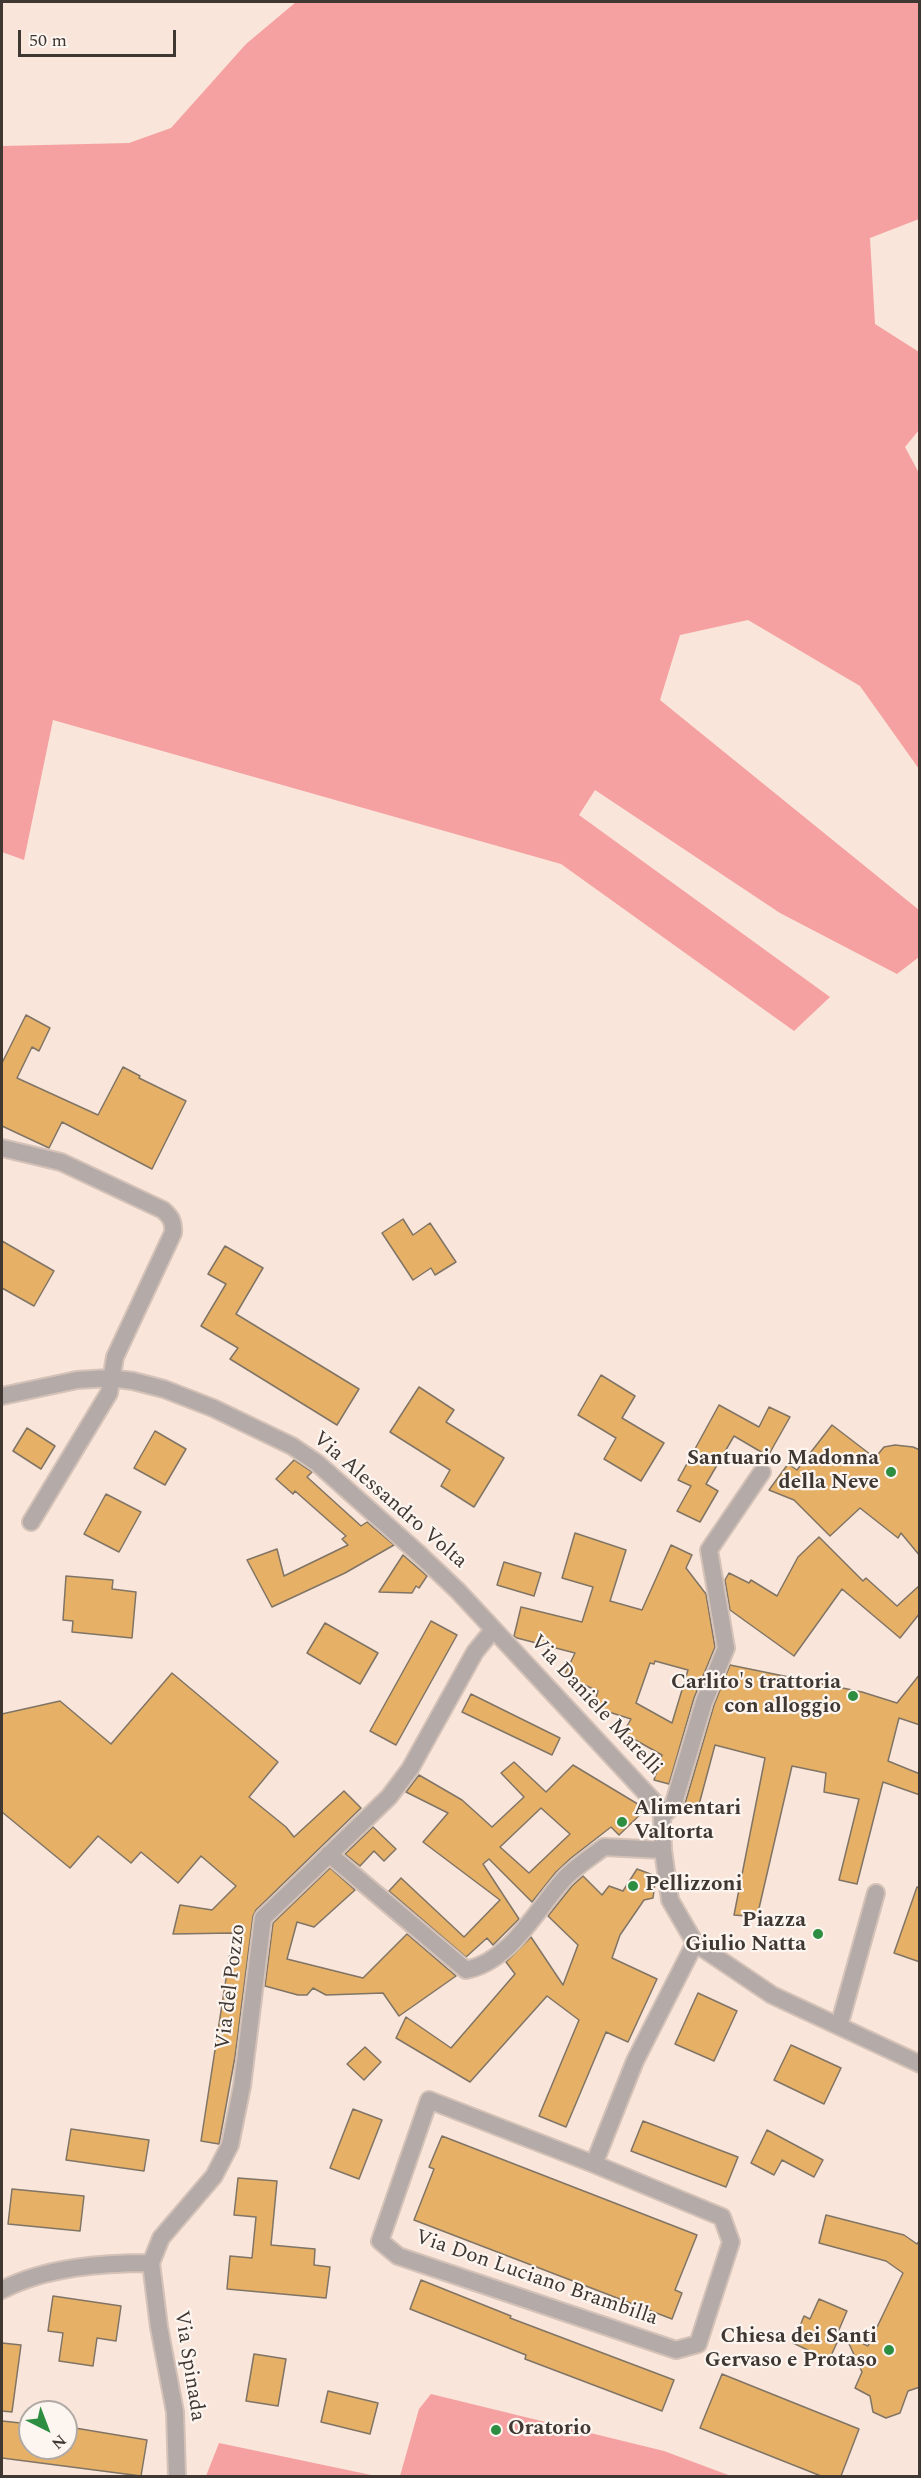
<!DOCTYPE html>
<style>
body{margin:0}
#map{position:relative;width:921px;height:2478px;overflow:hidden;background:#f9e5d9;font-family:Spectral,serif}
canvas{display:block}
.frame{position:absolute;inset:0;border:3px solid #3f3732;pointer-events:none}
.north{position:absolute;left:18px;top:2400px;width:60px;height:60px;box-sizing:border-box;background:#fdf5f0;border:2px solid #b1a9a4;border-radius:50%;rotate:138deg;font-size:16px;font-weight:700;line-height:24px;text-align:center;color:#3f3732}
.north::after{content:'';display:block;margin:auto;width:21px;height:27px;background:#2d8d41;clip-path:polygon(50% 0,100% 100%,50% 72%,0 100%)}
.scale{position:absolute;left:18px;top:30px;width:158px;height:27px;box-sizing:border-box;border:3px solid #3f3732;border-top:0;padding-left:8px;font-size:18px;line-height:21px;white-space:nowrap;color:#3f3732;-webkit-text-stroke:4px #fdf5f0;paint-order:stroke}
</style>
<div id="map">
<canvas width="921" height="2478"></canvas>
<div class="frame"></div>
<div class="north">N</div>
<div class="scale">50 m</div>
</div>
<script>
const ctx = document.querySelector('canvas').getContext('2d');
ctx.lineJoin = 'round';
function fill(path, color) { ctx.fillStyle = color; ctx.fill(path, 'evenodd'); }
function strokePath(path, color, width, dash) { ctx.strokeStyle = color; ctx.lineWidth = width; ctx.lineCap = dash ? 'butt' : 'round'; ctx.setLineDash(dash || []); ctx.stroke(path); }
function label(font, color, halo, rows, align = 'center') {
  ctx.font = font + ' Spectral,serif'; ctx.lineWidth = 4.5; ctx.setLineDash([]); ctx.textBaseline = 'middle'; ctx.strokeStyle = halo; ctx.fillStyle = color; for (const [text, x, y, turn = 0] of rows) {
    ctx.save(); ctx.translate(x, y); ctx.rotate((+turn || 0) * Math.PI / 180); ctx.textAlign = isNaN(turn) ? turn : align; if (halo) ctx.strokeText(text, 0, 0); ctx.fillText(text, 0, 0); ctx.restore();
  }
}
fill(new Path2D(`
 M 296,2 L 919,2 L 919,219 L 870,238 L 875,324 L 919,352 L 919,430 L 905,447 L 920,475 L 919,769 L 860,686 L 748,620 L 680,635 L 660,700 L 919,910 L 919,957 L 897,974 L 780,913 L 595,790 L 579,815 L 830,997 L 794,1031 L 561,864 L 53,720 L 24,860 L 2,852 L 2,146 L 129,143 L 171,128 L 246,44 Z
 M 431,2394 L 664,2451 L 731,2476 L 400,2476 L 419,2409 Z
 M 219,2443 L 376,2476 L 206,2476 Z`), '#f5a1a1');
const building = new Path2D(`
 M 26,1015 L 50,1028 L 39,1051 L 32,1047 L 17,1078 L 98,1115 L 123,1067 L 140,1076 L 139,1078 L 186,1101 L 152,1169 L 62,1122 L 49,1148 L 2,1126 L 2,1063 Z
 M 403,1219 L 413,1235 L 430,1223 L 456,1262 L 435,1275 L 431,1268 L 413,1280 L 382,1233 Z
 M 2,1241 L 54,1271 L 34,1306 L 2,1288 Z
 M 225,1246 L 263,1268 L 236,1314 L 359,1389 L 337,1425 L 230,1359 L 238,1348 L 201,1326 L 226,1284 L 208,1274 Z
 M 601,1375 L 635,1396 L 622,1418 L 664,1443 L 641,1481 L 604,1459 L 616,1438 L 578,1415 Z
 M 419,1387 L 454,1410 L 446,1422 L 504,1458 L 474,1507 L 441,1486 L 450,1470 L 390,1432 Z
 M 719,1405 L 759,1427 L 769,1407 L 790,1417 L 768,1456 L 734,1436 L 706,1484 L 718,1491 L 700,1522 L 677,1511 L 691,1486 L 678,1480 Z
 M 832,1425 L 875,1458 L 884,1447 L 895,1445 L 913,1447 L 920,1450 L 920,1556 L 901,1533 L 898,1538 L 860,1508 L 830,1536 L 794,1500 L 769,1490 L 788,1464 L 797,1470 Z
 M 27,1428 L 55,1446 L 41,1469 L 13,1451 Z
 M 155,1431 L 186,1449 L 165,1485 L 134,1468 Z
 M 294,1460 L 312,1472 L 307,1477 L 361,1526 L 367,1522 L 394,1545 L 345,1573 L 272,1607 L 247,1560 L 277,1549 L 284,1576 L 348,1545 L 342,1539 L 346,1536 L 295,1491 L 293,1494 L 276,1479 Z
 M 106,1494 L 141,1512 L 119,1552 L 84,1534 Z
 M 575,1533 L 626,1550 L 610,1601 L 642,1610 L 671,1545 L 692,1555 L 686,1568 L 706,1594 L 715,1647 L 694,1698 L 669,1784 L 654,1780 L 662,1755 L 623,1733 L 631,1719 L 593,1707 L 598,1691 L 564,1676 L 575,1653 L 517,1638 L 514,1636 L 521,1607 L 582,1622 L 593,1587 L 562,1578 ZM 655,1661 L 688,1670 L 672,1723 L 636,1703 L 650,1663 L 654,1664 Z
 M 819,1537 L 863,1581 L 866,1578 L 897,1606 L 920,1585 L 920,1613 L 900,1638 L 842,1589 L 794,1656 L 730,1610 L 725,1580 L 729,1573 L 749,1583 L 751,1580 L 777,1596 L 798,1557 Z
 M 403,1555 L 427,1576 L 419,1588 L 416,1586 L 412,1593 L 379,1592 Z
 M 504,1562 L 541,1573 L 534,1596 L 497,1585 Z
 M 66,1576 L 113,1580 L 112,1589 L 136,1592 L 132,1638 L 72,1632 L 73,1621 L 63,1620 Z
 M 431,1621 L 457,1635 L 396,1745 L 370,1731 Z
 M 325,1623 L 378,1653 L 360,1684 L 307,1653 Z
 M 730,1665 L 862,1692 L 897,1703 L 920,1674 L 920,1725 L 899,1718 L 888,1761 L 920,1774 L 920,1795 L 883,1782 L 857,1884 L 839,1880 L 859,1799 L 824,1792 L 826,1773 L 792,1766 L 757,1917 L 734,1915 L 765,1758 L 715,1745 L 697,1812 L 684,1807 L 714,1705 Z
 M 172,1673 L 278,1762 L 249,1797 L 286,1827 L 294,1837 L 344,1791 L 361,1808 L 256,1910 L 253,1916 L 235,2057 L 219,2144 L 201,2141 L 233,1933 L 173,1934 L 180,1905 L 212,1910 L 236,1886 L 201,1856 L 178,1883 L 141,1852 L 131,1863 L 98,1836 L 70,1868 L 2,1812 L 2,1714 L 60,1701 L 111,1744 Z
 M 471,1694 L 560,1738 L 552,1755 L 462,1712 Z
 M 514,1762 L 546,1792 L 573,1765 L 646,1809 L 619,1835 L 611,1827 L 571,1858 L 556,1872 L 532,1902 L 489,1859 L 483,1864 L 519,1919 L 493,1945 L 487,1938 L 466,1957 L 389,1891 L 401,1878 L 464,1937 L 500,1900 L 423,1842 L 448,1813 L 406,1792 L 419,1775 L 462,1800 L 492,1827 L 524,1797 L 501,1773 ZM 541,1808 L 570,1834 L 529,1873 L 500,1847 Z
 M 373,1827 L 396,1849 L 384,1861 L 374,1851 L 360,1866 L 345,1854 Z
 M 330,1868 L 355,1890 L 314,1927 L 297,1922 L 287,1959 L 363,1978 L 407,1934 L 456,1976 L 399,2016 L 383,1993 L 326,1995 L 313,1988 L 307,1995 L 298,1995 L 265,1986 L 273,1923 Z
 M 637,1869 L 656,1876 L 653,1898 L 644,1900 L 620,1935 L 612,1958 L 657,1979 L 628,2042 L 606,2032 L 566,2127 L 539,2116 L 579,2020 L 547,1996 L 470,2082 L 396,2038 L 406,2017 L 451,2048 L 515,1974 L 506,1962 L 531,1937 L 563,1985 L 578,1945 L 548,1916 L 572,1886 L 583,1876 L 602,1895 L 609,1886 L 623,1891 Z
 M 917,1887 L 920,1888 L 920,1962 L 894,1953 Z
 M 698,1993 L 737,2011 L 714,2061 L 675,2044 Z
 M 791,2045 L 841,2068 L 824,2104 L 774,2080 Z
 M 365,2047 L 381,2062 L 364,2080 L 347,2064 Z
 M 353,2109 L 382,2120 L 359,2179 L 330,2168 Z
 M 643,2121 L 738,2157 L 726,2187 L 631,2151 Z
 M 71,2129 L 149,2140 L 144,2171 L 66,2160 Z
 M 767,2130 L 823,2160 L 814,2177 L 782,2160 L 774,2175 L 751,2163 Z
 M 442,2136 L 697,2235 L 675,2290 L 682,2293 L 672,2319 L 414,2220 L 434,2169 L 429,2167 Z
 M 238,2178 L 277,2181 L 271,2245 L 315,2249 L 314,2265 L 330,2267 L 326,2298 L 227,2289 L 230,2256 L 252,2258 L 256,2217 L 234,2215 Z
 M 12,2189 L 84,2196 L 80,2231 L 8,2224 Z
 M 826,2215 L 904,2235 L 917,2244 L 920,2240 L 920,2387 L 908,2391 L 900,2413 L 886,2418 L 873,2412 L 870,2396 L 855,2388 L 862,2372 L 845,2335 L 868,2346 L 903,2273 L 886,2261 L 819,2243 Z
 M 421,2280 L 511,2316 L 510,2318 L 674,2380 L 662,2411 L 525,2359 L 526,2355 L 410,2309 Z
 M 53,2296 L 121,2306 L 116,2341 L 97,2338 L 93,2366 L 59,2361 L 63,2333 L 48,2331 Z
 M 819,2299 L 847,2311 L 838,2332 L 841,2334 L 829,2360 L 793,2343 L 804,2316 L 810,2319 Z
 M 2,2343 L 21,2345 L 12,2412 L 2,2411 Z
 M 254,2354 L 286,2359 L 278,2406 L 246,2401 Z
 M 722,2374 L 859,2429 L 841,2476 L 821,2476 L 700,2428 Z
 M 328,2391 L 378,2403 L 370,2434 L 321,2422 Z
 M 2,2421 L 30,2424 L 30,2448 L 71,2448 L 75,2428 L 147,2440 L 141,2476 L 2,2458 Z`);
fill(building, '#e6b167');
strokePath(building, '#807465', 1.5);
const minor = new Path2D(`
 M 2,1148 L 61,1162 L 163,1210 C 171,1217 174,1222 173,1233 L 115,1357 L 109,1393 L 31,1522
 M 2,1396 L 77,1380 L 110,1378 L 133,1381 L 164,1389 L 213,1408 L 292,1446 L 317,1463 L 418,1553 L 458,1591 L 658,1806 L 662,1816 L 663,1850 L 670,1900 L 695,1943 L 772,1995 L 920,2064
 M 662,1816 L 673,1806 L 704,1702 L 726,1648 L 709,1550 L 762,1472
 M 329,1854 L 466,1970 C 511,1961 535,1911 564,1879 C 575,1867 591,1857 604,1847 L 663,1850
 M 839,2026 L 876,1893
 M 429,2100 L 594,2164 L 722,2217 L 731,2242 L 698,2344 L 676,2350 L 398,2256 L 380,2241 Z
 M 594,2164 L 635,2061 L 695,1943
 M 2,2290 C 46,2267 102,2263 151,2263
 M 177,2476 L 175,2412 L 159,2327 L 151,2263 L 161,2238 L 214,2176 L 230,2145 L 242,2086 L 263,1918 L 389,1797 L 410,1769 L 475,1652 L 493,1630`);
strokePath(minor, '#d4c2b8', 20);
strokePath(minor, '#b4aaa7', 16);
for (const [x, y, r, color] of [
 [891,1472,6,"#2d8d41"],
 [853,1696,6,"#2d8d41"],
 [622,1822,6,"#2d8d41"],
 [633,1886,6,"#2d8d41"],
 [818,1934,6,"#2d8d41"],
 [889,2350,6,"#2d8d41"],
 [496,2430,6,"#2d8d41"]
]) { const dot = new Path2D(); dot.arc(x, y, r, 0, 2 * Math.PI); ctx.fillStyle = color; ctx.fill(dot); strokePath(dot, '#fdf5f0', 2); }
label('bold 21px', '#3f3732', '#fdf5f0', [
 ["Santuario Madonna",879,1460],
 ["della Neve",879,1484],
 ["Carlito's trattoria",841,1684],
 ["con alloggio",841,1708],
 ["Alimentari",634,1810,"left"],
 ["Valtorta",634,1834,"left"],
 ["Pellizzoni",645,1886,"left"],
 ["Piazza",806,1922],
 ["Giulio Natta",806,1946],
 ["Chiesa dei Santi",877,2338],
 ["Gervaso e Protaso",877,2362],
 ["Oratorio",508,2430,"left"]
], 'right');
label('21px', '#3f3732', '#fdf5f0', [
 ["Via Alessandro Volta",389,1501,41],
 ["Via Daniele Marelli",595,1706,47],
 ["Via del Pozzo",232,1987,-83],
 ["Via Don Luciano Brambilla",536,2279,19],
 ["Via Spinada",188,2366,81]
]);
</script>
